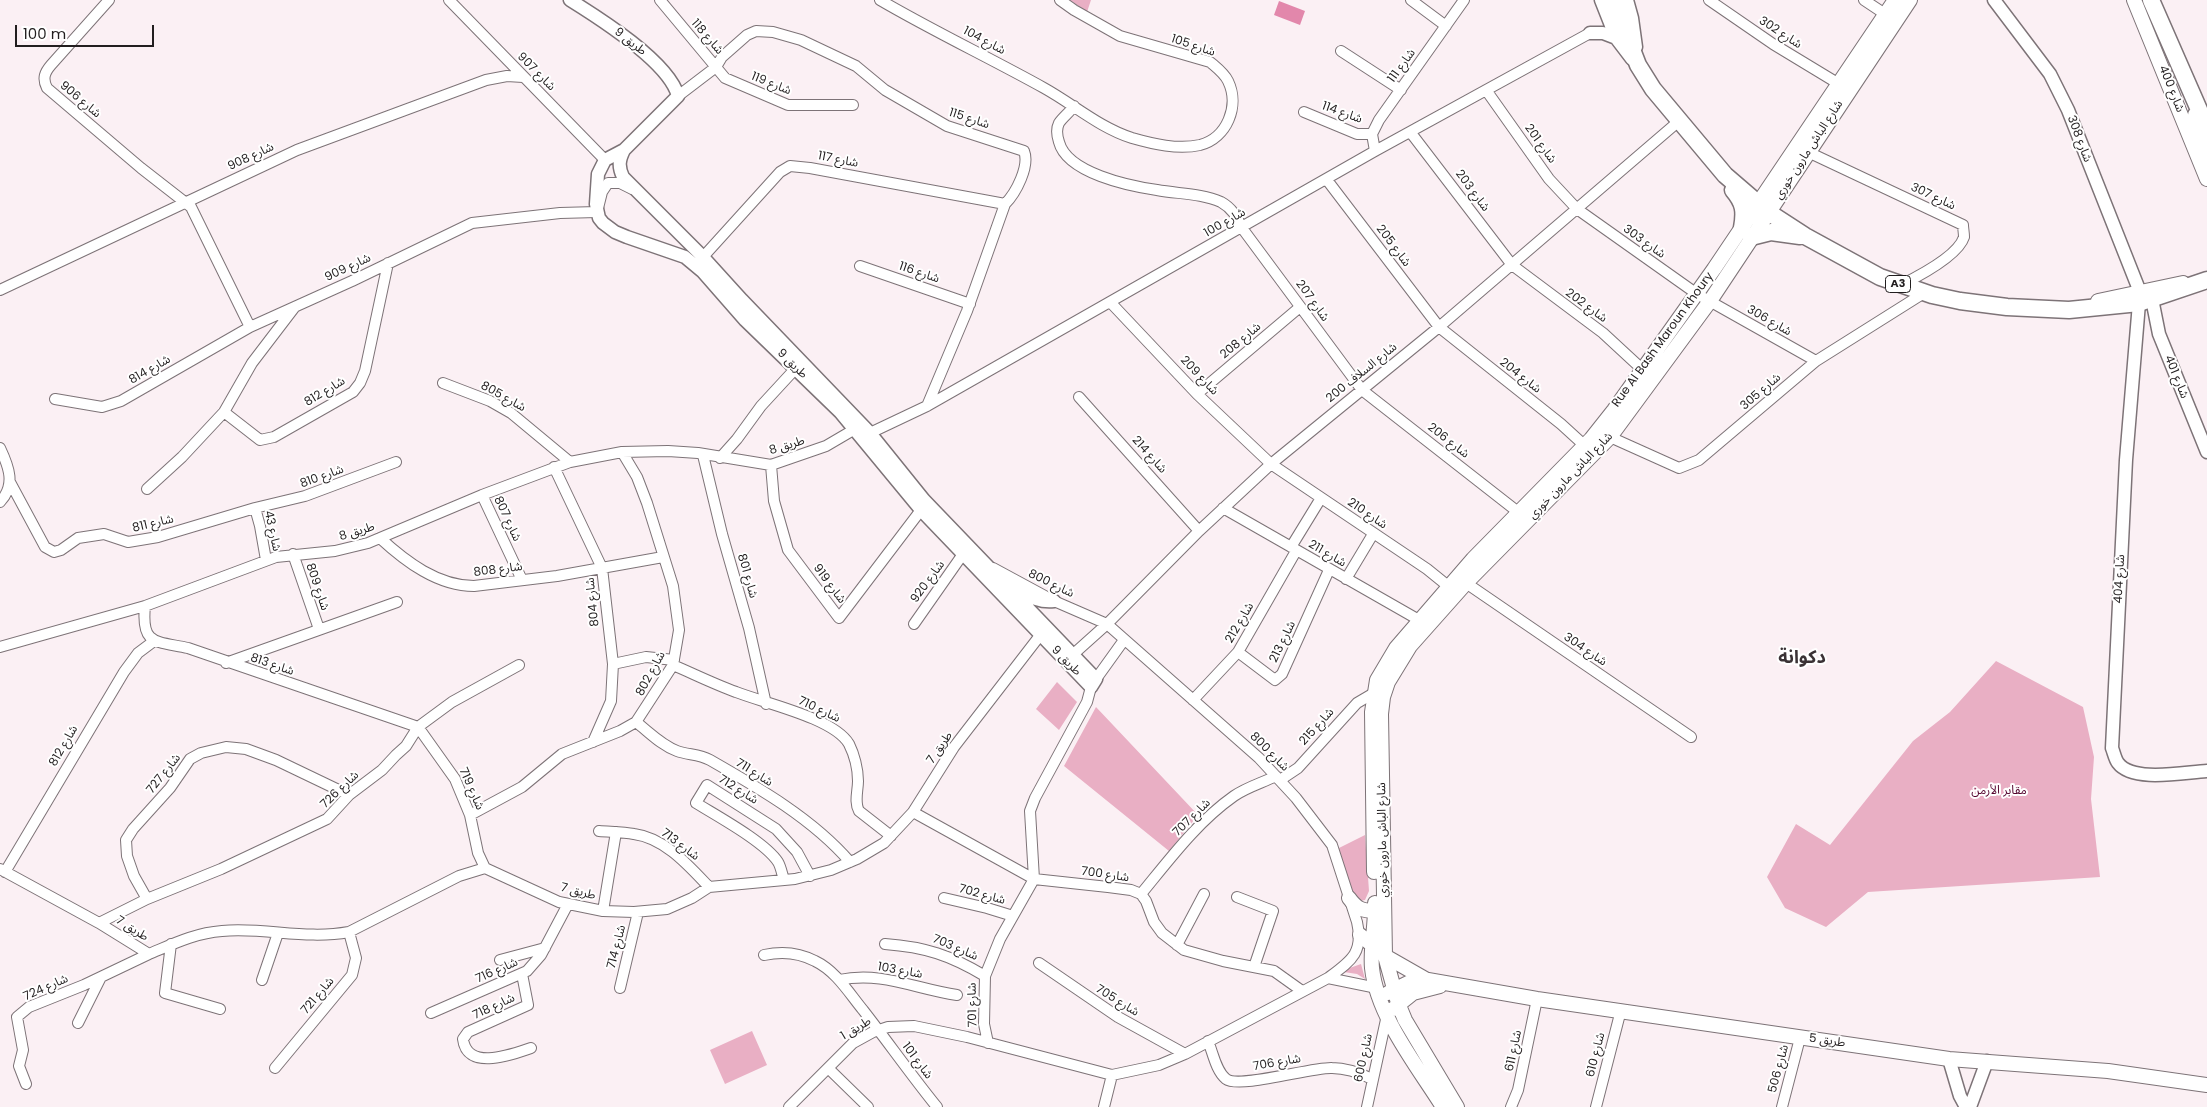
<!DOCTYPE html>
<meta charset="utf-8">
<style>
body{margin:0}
#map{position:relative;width:2207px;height:1107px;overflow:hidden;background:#fbf0f4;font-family:Poppins,sans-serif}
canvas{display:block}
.scale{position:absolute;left:15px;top:25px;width:139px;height:22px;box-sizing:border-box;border:2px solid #221e1f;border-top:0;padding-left:6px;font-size:15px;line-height:18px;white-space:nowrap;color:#221e1f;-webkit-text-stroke:4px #fff;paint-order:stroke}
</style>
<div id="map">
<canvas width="2207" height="1107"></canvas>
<div class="scale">100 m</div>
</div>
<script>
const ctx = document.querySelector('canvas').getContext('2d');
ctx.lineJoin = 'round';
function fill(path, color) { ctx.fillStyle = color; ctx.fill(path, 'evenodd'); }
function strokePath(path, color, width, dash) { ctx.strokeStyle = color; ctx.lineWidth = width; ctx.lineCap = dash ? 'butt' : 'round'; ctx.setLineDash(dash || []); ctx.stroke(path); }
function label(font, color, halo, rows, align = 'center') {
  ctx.font = font + ' Poppins,"Noto Sans Arabic",sans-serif'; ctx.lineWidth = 4; ctx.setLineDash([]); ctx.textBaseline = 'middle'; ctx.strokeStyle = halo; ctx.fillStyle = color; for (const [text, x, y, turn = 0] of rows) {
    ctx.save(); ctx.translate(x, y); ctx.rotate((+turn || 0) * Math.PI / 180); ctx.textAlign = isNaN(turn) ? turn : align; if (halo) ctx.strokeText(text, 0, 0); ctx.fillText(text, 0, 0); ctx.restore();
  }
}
fill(new Path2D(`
 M 1070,0 L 1091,0 L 1087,12 Z
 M 1996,661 L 2083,707 L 2094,757 L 2091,799 L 2100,877 L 1868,892 L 1826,927 L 1785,908 L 1767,877 L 1796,824 L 1830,845 L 1913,741 L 1950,712 Z
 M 1057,682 L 1077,702 L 1059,730 L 1036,709 Z
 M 1096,707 L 1198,815 L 1169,851 L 1064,766 Z
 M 1365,835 L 1369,891 L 1365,900 L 1360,901 L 1354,895 L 1337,849 Z
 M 1361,964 L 1365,979 L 1357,974 L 1344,972 L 1344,970 Z
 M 752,1031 L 767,1065 L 725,1084 L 710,1050 Z`), '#e9afc4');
fill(new Path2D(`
 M 1279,1 L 1305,11 L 1300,25 L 1274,15 Z`), '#e287ab');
const minor = new Path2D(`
 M 109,0 L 51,65 C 45,72 42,78 47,88 L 141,168 L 191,207 L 250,327
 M 449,0 L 605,160
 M 660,0 L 725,78 L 788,105 L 853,105
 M 880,0 C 933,31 990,58 1044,88 C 1073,104 1100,128 1132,138 C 1153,144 1178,150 1200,145 C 1227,138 1240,106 1228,81 C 1224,73 1217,68 1210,62 L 1120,36 L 1074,10 L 1060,0
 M 1411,0 L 1446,26
 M 1709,0 L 1773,44 L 1839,84
 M 1864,0 L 1885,14
 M 1341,51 L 1401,90
 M 1486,90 L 1549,179 L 1577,209 L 1697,294 L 1816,361
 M 678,96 L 716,67 L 722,57 L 747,35 L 756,31 L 773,32 L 801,40 L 856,66 L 885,90 L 947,126 L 1024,151 C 1030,166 1016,193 1005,204 L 967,311 L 927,406
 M 1074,106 C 1070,112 1063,117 1059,123 C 1056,129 1057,136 1059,142 C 1067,173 1129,186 1157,190 C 1178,194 1201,193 1221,202 C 1232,208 1237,217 1242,228 L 1362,390 L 1518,512
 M 1304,112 L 1357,134 L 1372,134
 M 1411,133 L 1512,265 L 1603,333 L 1643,370
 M 1375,151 L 1372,134 L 1379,120 L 1464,0
 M 1808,152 L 1963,225 C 1963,228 1964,233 1964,237 C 1958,256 1917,277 1901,285
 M 1327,180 L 1439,327 L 1561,424 L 1584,445
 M 703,257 L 780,172 L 790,166 L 810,168 L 1005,204
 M 860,266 L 970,304
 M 0,290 L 297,150 L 486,80 L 507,76 L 523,77
 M 1111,303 L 1197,394 L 1271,464 L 1427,569 L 1448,586
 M 443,383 L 490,401 L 511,413 L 570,462
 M 1197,394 L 1300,307
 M 1079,397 L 1199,531
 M 55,399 L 102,407 L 121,401 L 250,327 L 352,281 L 472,223 L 560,213 L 597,212 L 602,192 L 608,183 L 620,183 L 632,189
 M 224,412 L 260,440 L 274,437 L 353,392 L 360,383 L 365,371 L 388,263
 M 870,433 L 927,406 L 1375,151 L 1590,33
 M 1610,437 L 1679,468 L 1699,460 L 1816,361 L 1924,293
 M 0,448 C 9,467 16,485 0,502
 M 703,455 L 722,534 L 749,628 L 766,704
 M 720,458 L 737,439 L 761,406 L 796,368
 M 771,465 L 774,501 L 788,550 L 839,618 L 921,510
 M 554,467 L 602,568 L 613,664 L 611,701 L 593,742
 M 10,482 L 45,547 L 54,552 L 61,550 L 78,538 L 104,534 L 128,542 L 158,537 L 255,508 L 305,496 L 396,462
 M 147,489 L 182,457 L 224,412 L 252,363 L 294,308
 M 482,495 L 522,580
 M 255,508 L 260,526 L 266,560
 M 1223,508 L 1419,620
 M 380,538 C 406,562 438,586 474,586 L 557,576 L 663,557
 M 1291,547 L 1321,498
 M 293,554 L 319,629
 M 1346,579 L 1373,534
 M 1466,583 L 1691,737
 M 145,606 C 141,645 155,641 188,648 L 418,727
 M 914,624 L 963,554
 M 0,647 L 145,606 L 276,557 L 335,551 L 368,543 L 482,495 L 570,462 L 622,452 L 668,451 L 698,453 L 771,465 L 826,446 L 855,429
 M 1238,652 L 1275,680 L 1282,674 L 1329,570
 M 1068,659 L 1107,624 L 1199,531 L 1271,464 L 1439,327 L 1679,121
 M 226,663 L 397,602
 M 613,664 L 646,657 L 674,660
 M 673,665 C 694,674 714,684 736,692 C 764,703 834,718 849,744 C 854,754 858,769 858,781 C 858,791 854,802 859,811 L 891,836
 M 1096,679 L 1124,640
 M 1193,700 L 1238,652 L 1296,551
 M 636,722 C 649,732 661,745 677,751 C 688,755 699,754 710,760 C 759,788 813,819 850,862
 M 418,727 L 455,779 L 470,815 L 478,853 L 485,868
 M 1280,780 L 1298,768 L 1357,703 L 1374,693
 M 913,812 L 1034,879 L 1108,887 L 1131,890 L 1141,894 L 1146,901 L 1154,922 L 1162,933 L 1184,950 L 1223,961 L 1274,971 L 1302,991
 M 470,815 L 522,787 L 562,754 L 620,731 L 636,722 L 673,665 L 679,630 L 673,586 L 647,503 L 637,477 L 622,452
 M 599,831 C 611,832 623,832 634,834 C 665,838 689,866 709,887
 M 0,869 L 99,923 L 149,954 C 173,944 195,933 222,931 C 265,927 305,940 349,932 L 459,876 L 485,868 L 559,902 L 603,911 L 634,912 L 667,909 L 692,898 L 709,887 L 795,879 L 831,870 L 857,859 L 884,843 L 913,812 L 954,747 L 1045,629
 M 5,872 L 124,672 L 138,653 L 154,641
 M 784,880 C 782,874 781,867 778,862 C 765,842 717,816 696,803 L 707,785 L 776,829 L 797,852 L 810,876
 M 1141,894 C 1169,860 1197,822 1234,796 C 1247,787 1262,783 1276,776
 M 1237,897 L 1273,911 L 1254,967
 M 944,898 L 987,908 L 1013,916
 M 147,899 L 134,876 L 127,856 L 126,840 L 133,829 L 170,788 L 190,759 L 201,753 L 226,747 L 246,749 L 276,760 L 349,795
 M 603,911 L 616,832
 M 99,923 L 147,899 L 221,869 L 327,819 L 349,795 L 382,770 L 396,755 L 406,746 L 418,727 L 452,702 L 519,665
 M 171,944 L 165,993 L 220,1009
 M 885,944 C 925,947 950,955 985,976
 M 1177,945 L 1204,894
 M 764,955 C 782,951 798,952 815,961 C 836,971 849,993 863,1010 C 888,1042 911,1075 937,1107
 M 500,960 L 545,948
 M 1039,963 L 1118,1017 L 1185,1054
 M 522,974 L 528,1005 L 468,1032 L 463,1039 C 467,1072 513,1054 531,1048
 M 1328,978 L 1377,988
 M 262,980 L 278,933
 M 839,980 C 882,971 915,989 957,995
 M 620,988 L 638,912
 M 431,1013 L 527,971 L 541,955 L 568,904
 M 78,1023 L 101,977
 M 1208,1041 C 1213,1053 1216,1071 1226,1079 C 1239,1089 1312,1067 1332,1068 C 1346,1068 1360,1073 1372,1079
 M 988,1043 L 984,1024 L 985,976 L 1000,939 L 1034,879 L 1030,811 L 1035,798 L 1087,702 L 1091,687
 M 275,1068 L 352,975 L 356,958 L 349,932
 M 828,1068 L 868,1107
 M 26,1084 L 19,1066 L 23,1050 L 17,1017 L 29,1007 L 84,985 L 149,954
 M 789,1107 L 853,1043 L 873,1032 L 888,1027 L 914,1026 L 967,1037 L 1112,1075 L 1159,1065 L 1185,1054 L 1328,978 C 1351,961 1364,953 1357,922 L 1332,845 L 1296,798 L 1259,758 L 1107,624 L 1054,601 L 993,568
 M 1104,1107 L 1112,1075
 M 1367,1107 L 1387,1015
 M 1511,1107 L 1518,1090 L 1537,999
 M 1596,1107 L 1621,1010
 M 1782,1107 L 1800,1038`);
const tertiary = new Path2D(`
 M 570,0 C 599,18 669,62 678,96 L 624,150 C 619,160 618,166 623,177 L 703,257 L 742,300 L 870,433 L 924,500 L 1096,679 L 1091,687 L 921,510 L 840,412 L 745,320 L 703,272 L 685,257 L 627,237 L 615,232 L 603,223 L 599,218 L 596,204 L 598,174 L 605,160 L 624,150
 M 1601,0 L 1616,38 L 1632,59
 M 1627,0 L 1632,18 L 1636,47
 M 1994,0 L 2050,74 L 2068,110 L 2140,292
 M 1590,33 L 1603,33 L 1616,38
 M 2152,299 L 2159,334 L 2207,452
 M 2139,303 L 2126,460 L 2112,748 C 2114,753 2115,759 2118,763 C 2133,783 2185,772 2207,771
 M 1013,588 C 1027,595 1038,603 1054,601
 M 1949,1059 L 1960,1096 L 1966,1107
 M 1970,1107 L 1987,1061`);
const secondary = new Path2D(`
 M 2134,0 L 2207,179
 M 2098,301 L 2183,283
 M 1374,872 L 1372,712 L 1377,680 L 1396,648 L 1473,559 L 1591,439 L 1614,410 L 1714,269 L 1895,0
 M 1349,898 C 1357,909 1362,911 1376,911
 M 1375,903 C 1376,925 1370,947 1372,968 C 1377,1016 1418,1067 1443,1107
 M 1360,935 L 1385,956 L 1427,980
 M 1388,993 L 1408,983 L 1428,980 L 1537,999 L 1949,1059 L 2108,1071 L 2207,1085
 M 1393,1009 L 1413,993 L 1440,986
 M 1457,1107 L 1405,1020 L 1398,1003 L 1385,956 L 1381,714 L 1383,697 L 1388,682 L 1410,646 L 1466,583 L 1610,437 L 1710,301 L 1910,0`);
const trunk = new Path2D(`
 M 1613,0 L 1638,65 L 1653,89 L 1725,175 L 1768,212 L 1805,236 L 1880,277 L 1932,295 L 1960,301 L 2007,307 L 2069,310 L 2139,303 L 2207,280
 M 2151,0 L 2207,128
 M 2196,115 L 2197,129 L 2207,158
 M 1733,190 C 1744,203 1745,211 1742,228
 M 1751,237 L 1771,232 L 1800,236`);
strokePath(minor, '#7d7377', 12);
strokePath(tertiary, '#7d7377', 15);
strokePath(secondary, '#7d7377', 16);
strokePath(trunk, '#7d7377', 19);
strokePath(minor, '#fff', 10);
strokePath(tertiary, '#fff', 12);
strokePath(secondary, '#fff', 14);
strokePath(trunk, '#fff', 16);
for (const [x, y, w] of [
 [1898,284,25]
]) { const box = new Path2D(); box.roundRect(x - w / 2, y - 8.5, w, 17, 4); ctx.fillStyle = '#fff'; ctx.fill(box); strokePath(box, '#221e1f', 1); }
label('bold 11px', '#221e1f', null, [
 ["A3",1898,284]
]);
label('12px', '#221e1f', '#fff', [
 ["شارع 302",1780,33,33],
 ["شارع 118",707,37,49],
 ["شارع 104",984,41,28],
 ["طريق 9",630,42,38],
 ["شارع 105",1193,46,18],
 ["شارع 111",1402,66,-54],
 ["شارع 907",536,72,45],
 ["شارع 119",771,84,22],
 ["شارع 400",2171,89,68],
 ["شارع 906",80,100,40],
 ["شارع 114",1342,113,20],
 ["شارع 115",969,119,18],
 ["شارع 308",2079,139,69],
 ["شارع 201",1540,144,54],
 ["شارع الباش مارون خوري",1809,150,-57],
 ["شارع 908",251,157,-25],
 ["شارع 117",838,160,11],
 ["شارع 203",1472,191,53],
 ["شارع 307",1933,197,25],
 ["شارع 100",1225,223,-30],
 ["شارع 303",1644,242,35],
 ["شارع 205",1393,246,53],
 ["شارع 909",348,268,-25],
 ["شارع 116",919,273,19],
 ["شارع 207",1312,301,54],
 ["شارع 202",1586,306,36],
 ["شارع 306",1769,321,30],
 ["Rue Al Bash Maroun Khoury",1663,340,-54],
 ["شارع 208",1241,341,-40],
 ["9 طريق",792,364,44],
 ["شارع 814",150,370,-30],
 ["200 شارع السلاف",1362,373,-39],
 ["شارع 209",1199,376,46],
 ["شارع 204",1520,376,38],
 ["شارع 401",2176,377,68],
 ["شارع 812",325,392,-31],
 ["شارع 305",1761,392,-41],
 ["شارع 805",503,397,29],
 ["شارع 206",1448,441,38],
 ["طريق 8",787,446,-17],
 ["شارع 214",1149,455,48],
 ["شارع الباش مارون خوري",1571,476,-46],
 ["شارع 810",322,477,-20],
 ["شارع 210",1367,514,34],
 ["شارع 807",507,519,65],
 ["شارع 811",153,524,-13],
 ["شارع 43",272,531,78],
 ["طريق 8",357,532,-17],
 ["شارع 211",1327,554,30],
 ["شارع 808",498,570,-7],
 ["شارع 801",747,576,74],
 ["شارع 404",2120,579,-87],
 ["شارع 920",928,582,-54],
 ["شارع 919",829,584,53],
 ["شارع 800",1051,584,26],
 ["شارع 809",317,587,71],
 ["شارع 804",593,602,-96],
 ["شارع 212",1240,623,-60],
 ["شارع 213",1283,642,-64],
 ["شارع 304",1585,650,34],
 ["9 طريق",1066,661,45],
 ["شارع 813",272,665,19],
 ["شارع 802",651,674,-62],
 ["شارع 710",819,710,25],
 ["شارع 215",1317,727,-48],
 ["شارع 812",64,746,-60],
 ["7 طريق",940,748,-56],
 ["800 شارع",1269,752,45],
 ["شارع 711",754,773,32],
 ["شارع 727",164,774,-52],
 ["شارع 719",471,789,66],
 ["شارع 726",340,790,-44],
 ["شارع 712",738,790,32],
 ["شارع 707",1192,818,-45],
 ["شارع الباش مارون خوري",1383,840,-91],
 ["شارع 713",680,845,37],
 ["شارع 700",1105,875,8],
 ["7 طريق",578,892,14],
 ["شارع 702",982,895,15],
 ["7 طريق",132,929,32],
 ["شارع 714",617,947,-76],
 ["شارع 703",955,948,23],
 ["شارع 716",497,971,-24],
 ["شارع 103",900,971,10],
 ["شارع 724",46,988,-24],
 ["شارع 721",318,996,-50],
 ["شارع 705",1117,1001,32],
 ["شارع 701",973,1005,-91],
 ["شارع 718",494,1007,-25],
 ["طريق 1",856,1029,-31],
 ["طريق 5",1827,1041,8],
 ["شارع 611",1514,1051,-78],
 ["شارع 610",1596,1055,-76],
 ["شارع 600",1364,1058,-78],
 ["شارع 101",917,1061,53],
 ["شارع 706",1277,1063,-10],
 ["شارع 506",1779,1069,-75]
]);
label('12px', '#51002b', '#fff', [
 ["مقابر الأرمن",1999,791]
]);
label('bold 18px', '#3a3235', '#fff', [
 ["دكوانة",1802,658]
]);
</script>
